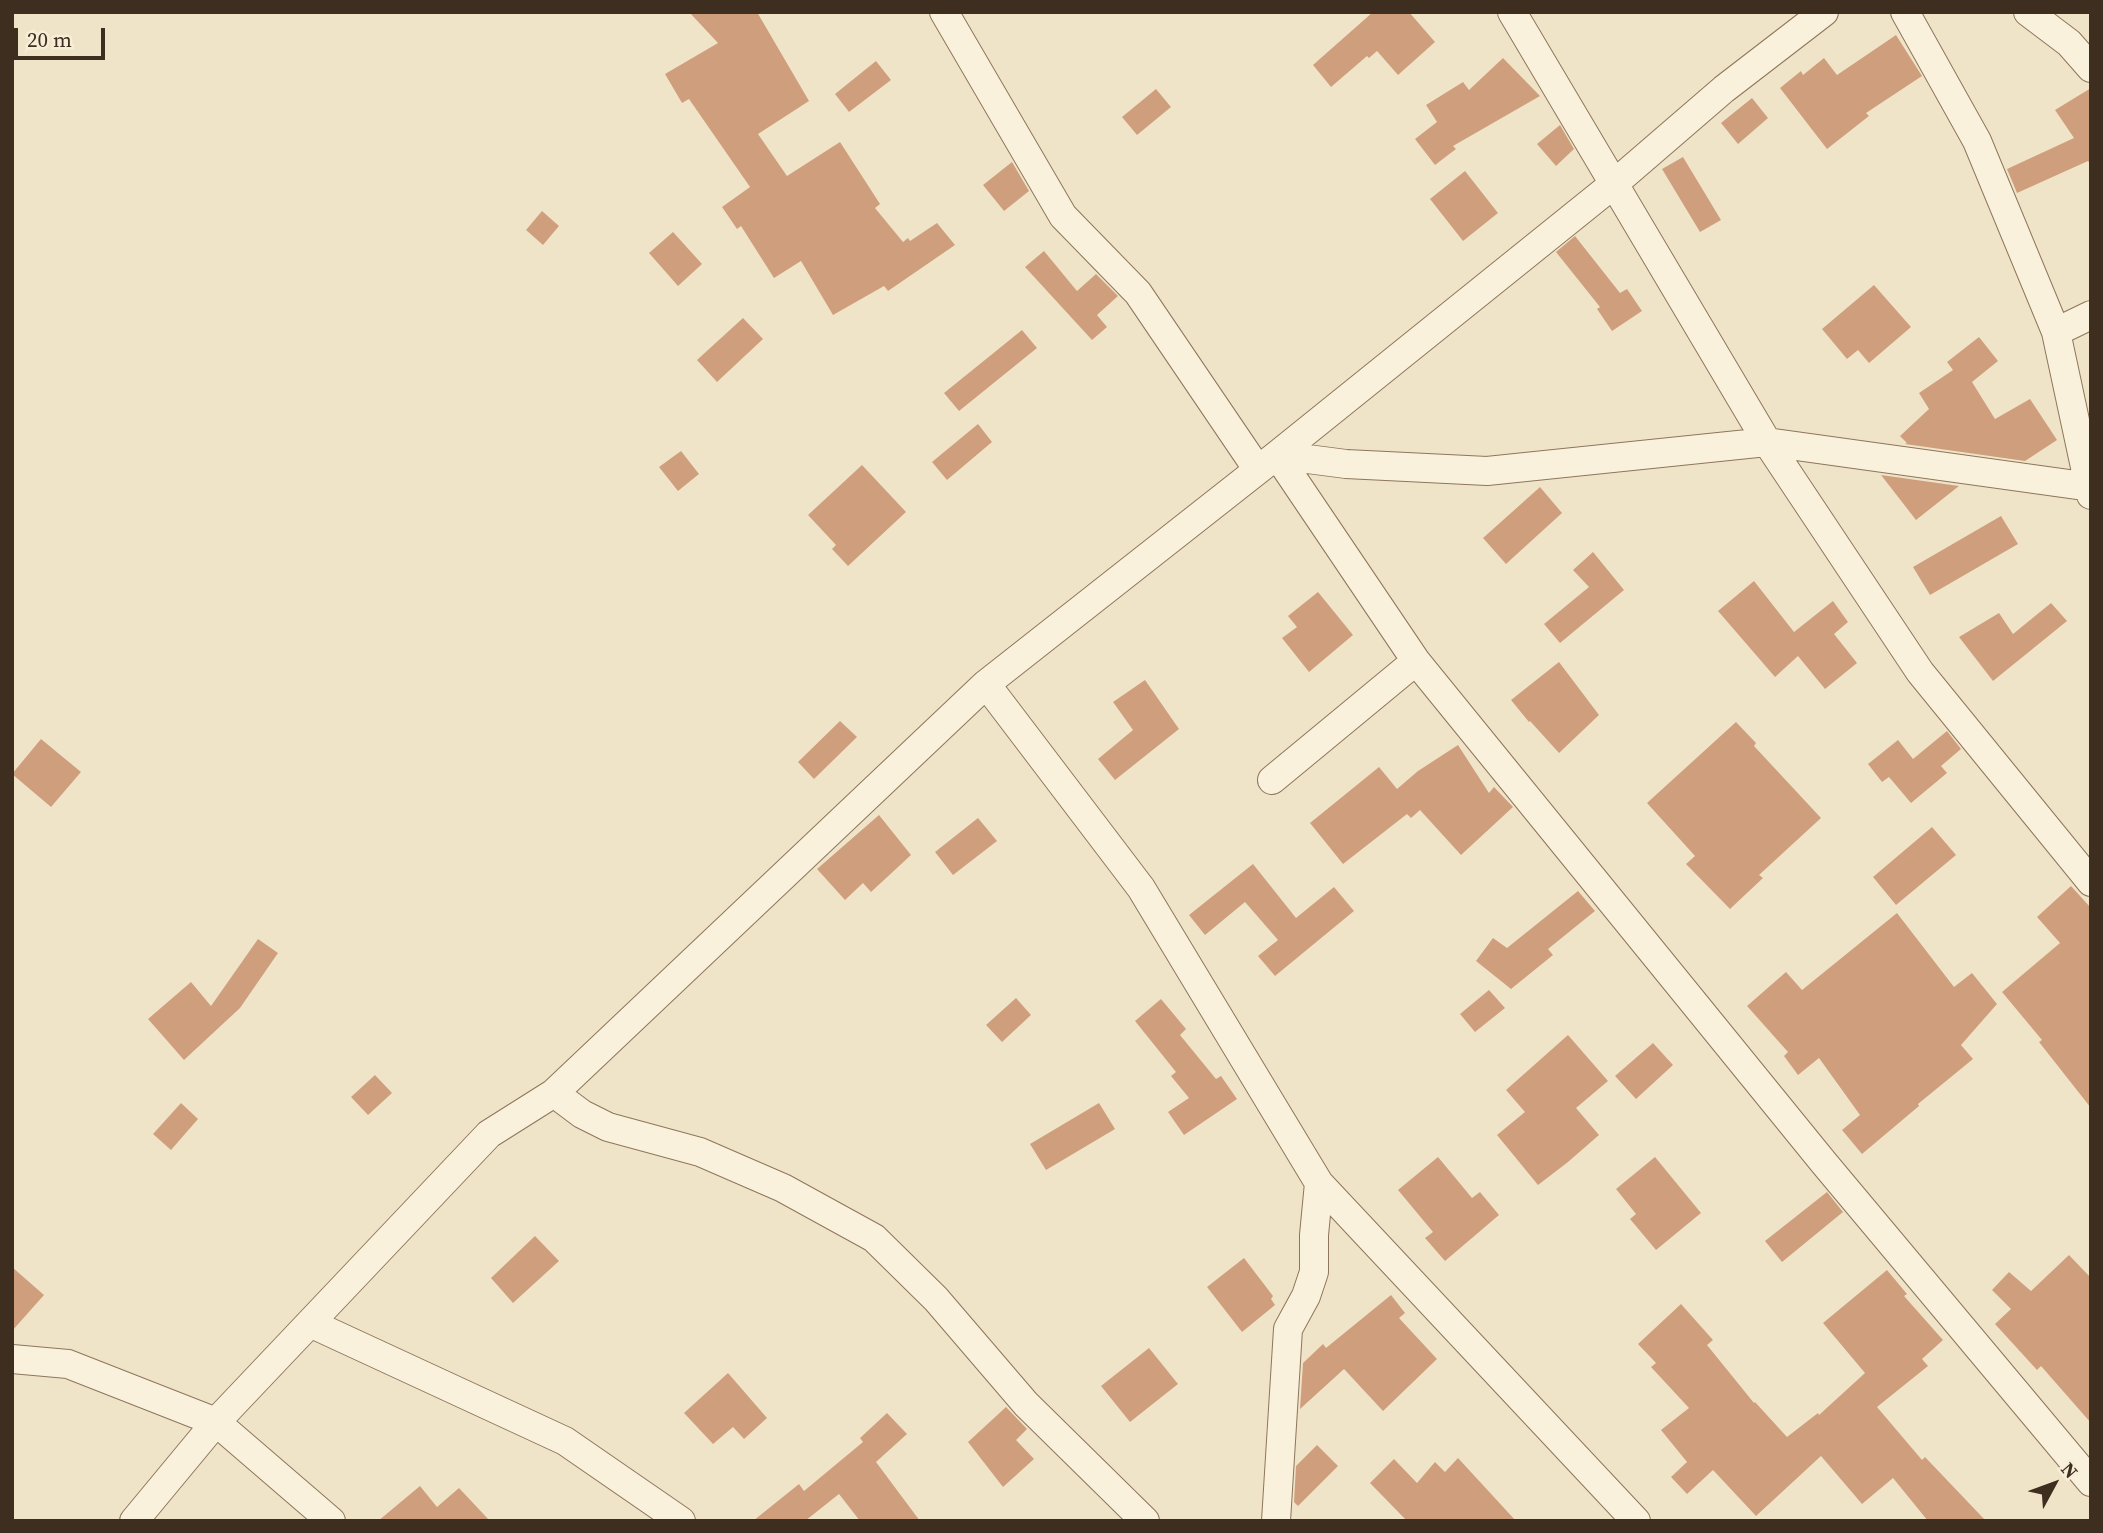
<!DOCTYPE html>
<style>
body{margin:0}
#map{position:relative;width:2103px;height:1533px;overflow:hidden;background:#f0e4c8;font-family:"Source Serif 4",serif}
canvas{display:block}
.frame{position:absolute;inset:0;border:14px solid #3d2e20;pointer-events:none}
.north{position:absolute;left:2019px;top:1449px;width:70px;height:70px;-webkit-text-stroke:5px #f7eed8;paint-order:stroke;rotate:49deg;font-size:19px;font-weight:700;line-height:28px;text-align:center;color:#3d2e20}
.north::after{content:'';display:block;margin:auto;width:24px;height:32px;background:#3d2e20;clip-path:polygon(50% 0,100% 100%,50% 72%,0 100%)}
.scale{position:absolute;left:14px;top:28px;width:91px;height:32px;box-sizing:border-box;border:4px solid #3d2e20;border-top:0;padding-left:9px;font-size:21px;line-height:24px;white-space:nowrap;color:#3d2e20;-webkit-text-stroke:5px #f7eed8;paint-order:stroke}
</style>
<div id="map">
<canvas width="2103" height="1533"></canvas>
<div class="frame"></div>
<div class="north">N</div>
<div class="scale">20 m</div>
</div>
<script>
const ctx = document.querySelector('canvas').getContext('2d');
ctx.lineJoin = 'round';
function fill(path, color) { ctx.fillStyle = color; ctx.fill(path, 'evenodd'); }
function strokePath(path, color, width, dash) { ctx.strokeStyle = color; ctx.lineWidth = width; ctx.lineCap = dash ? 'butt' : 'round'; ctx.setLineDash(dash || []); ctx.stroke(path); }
fill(new Path2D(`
 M 689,12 L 757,12 L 809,101 L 758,134 L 787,176 L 840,142 L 880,204 L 875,208 L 903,242 L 908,238 L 910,241 L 937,223 L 955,245 L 888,291 L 884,286 L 833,315 L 801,261 L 774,278 L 741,226 L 737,229 L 722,207 L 750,187 L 689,99 L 682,103 L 665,74 L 718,43 Z
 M 1373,12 L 1409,12 L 1435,42 L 1398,75 L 1377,51 L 1369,58 L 1367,56 L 1331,87 L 1313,65 Z
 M 1896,35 L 1922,76 L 1866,113 L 1869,116 L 1827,149 L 1780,88 L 1801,71 L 1803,75 L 1824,58 L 1837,75 Z
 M 1503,58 L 1540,96 L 1453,146 L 1456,149 L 1435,165 L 1415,139 L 1437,122 L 1426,105 L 1463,82 L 1469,90 Z
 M 876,61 L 891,80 L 849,112 L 835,94 Z
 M 2091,88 L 2091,164 L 2088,161 L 2017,193 L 2007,169 L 2074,138 L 2055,110 Z
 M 1156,89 L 1171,107 L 1137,135 L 1122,117 Z
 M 1752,98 L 1768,118 L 1738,144 L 1721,123 Z
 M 1560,125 L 1574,149 L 1556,166 L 1537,144 Z
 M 1683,157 L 1721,220 L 1700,232 L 1662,169 Z
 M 1012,162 L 1029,191 L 1004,211 L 983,185 Z
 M 1465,171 L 1498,213 L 1463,241 L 1430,199 Z
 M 542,211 L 559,226 L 543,245 L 526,230 Z
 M 673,232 L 702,264 L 678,286 L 649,253 Z
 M 1575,236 L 1620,293 L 1627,289 L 1642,311 L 1612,331 L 1597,309 L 1600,307 L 1556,252 Z
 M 1044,251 L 1077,291 L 1096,274 L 1118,296 L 1097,315 L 1107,327 L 1092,340 L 1025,267 Z
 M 1874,285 L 1911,327 L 1869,363 L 1858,350 L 1847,359 L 1822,329 Z
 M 743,318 L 763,339 L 717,382 L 697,360 Z
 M 1022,330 L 1037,348 L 959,411 L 944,393 Z
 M 1979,337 L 1998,361 L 1972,382 L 1995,419 L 2030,399 L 2057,440 L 2025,461 L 1905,444 L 1907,443 L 1900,436 L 1929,409 L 1919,393 L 1953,370 L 1947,362 Z
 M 978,424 L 992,442 L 947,480 L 932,462 Z
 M 681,451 L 699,474 L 678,491 L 659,467 Z
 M 862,465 L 906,512 L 848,566 L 832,549 L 836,545 L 808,515 Z
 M 1881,475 L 1959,486 L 1916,520 Z
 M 1540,487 L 1562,513 L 1506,564 L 1483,538 Z
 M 2001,516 L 2018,544 L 1930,595 L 1913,567 Z
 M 1593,552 L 1624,590 L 1560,643 L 1544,624 L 1589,587 L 1573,570 Z
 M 1754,581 L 1794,632 L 1833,601 L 1848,622 L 1834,634 L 1857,663 L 1825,689 L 1798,656 L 1775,677 L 1718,611 Z
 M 1318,592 L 1353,635 L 1309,672 L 1282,638 L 1297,627 L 1288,616 Z
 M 2051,603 L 2067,621 L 1993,681 L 1959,637 L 1999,613 L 2013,634 Z
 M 1559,662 L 1599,715 L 1559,753 L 1530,721 L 1529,722 L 1511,700 Z
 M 1145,680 L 1179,729 L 1115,780 L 1098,759 L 1133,730 L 1113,702 Z
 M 840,721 L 857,737 L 814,779 L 798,762 Z
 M 1736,722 L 1756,743 L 1754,746 L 1821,818 L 1759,875 L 1763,878 L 1730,909 L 1686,864 L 1695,856 L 1647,803 Z
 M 1947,731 L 1961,749 L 1941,766 L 1947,773 L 1911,803 L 1889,777 L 1882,782 L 1868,764 L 1898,740 L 1913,759 Z
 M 41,739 L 81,772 L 51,807 L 12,774 Z
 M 1458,745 L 1489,793 L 1494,787 L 1513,807 L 1461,855 L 1420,810 L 1411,818 L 1407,814 L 1343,864 L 1310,823 L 1379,767 L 1397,789 L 1418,771 Z
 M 879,815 L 911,855 L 871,892 L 863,883 L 845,900 L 817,869 Z
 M 978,818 L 997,841 L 953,875 L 935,852 Z
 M 1932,827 L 1956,855 L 1896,905 L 1873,877 Z
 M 1253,864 L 1296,918 L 1334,887 L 1354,911 L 1275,976 L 1258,956 L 1278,940 L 1245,902 L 1205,935 L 1189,915 Z
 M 2071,886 L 2091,908 L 2091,1108 L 2039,1042 L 2042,1040 L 2002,992 L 2060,943 L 2037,917 Z
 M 1578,891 L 1595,911 L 1548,949 L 1553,955 L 1511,989 L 1476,961 L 1493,938 L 1507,948 Z
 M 1897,913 L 1954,987 L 1972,973 L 1997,1004 L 1961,1045 L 1973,1059 L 1918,1104 L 1919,1106 L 1862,1154 L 1842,1130 L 1860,1115 L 1819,1058 L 1798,1075 L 1784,1056 L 1788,1052 L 1747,1006 L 1786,972 L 1802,990 Z
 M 258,939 L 278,953 L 240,1008 L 184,1060 L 148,1019 L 191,982 L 211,1006 Z
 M 1489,990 L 1505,1008 L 1475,1032 L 1460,1014 Z
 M 1016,998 L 1031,1015 L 1002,1042 L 986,1025 Z
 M 1161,999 L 1186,1029 L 1180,1035 L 1216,1079 L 1221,1076 L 1237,1099 L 1184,1135 L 1168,1112 L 1189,1098 L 1171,1076 L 1176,1072 L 1135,1021 Z
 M 1568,1035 L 1608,1081 L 1576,1108 L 1599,1135 L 1568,1162 L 1538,1185 L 1497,1135 L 1525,1112 L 1506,1090 Z
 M 1653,1043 L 1673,1065 L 1636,1099 L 1615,1076 Z
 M 375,1075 L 392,1093 L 368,1115 L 351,1097 Z
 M 181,1103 L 198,1119 L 171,1150 L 153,1134 Z
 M 1099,1103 L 1115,1129 L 1046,1170 L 1030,1144 Z
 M 1438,1157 L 1472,1198 L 1480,1192 L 1499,1215 L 1445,1261 L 1425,1238 L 1433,1232 L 1398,1190 Z
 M 1655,1157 L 1701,1213 L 1656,1250 L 1630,1219 L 1636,1214 L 1616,1189 Z
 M 1827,1192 L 1843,1212 L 1782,1262 L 1765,1241 Z
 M 535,1236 L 559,1261 L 513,1303 L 491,1278 Z
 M 2069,1255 L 2091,1278 L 2091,1423 L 2041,1366 L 2037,1370 L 1995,1324 L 2011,1309 L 1992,1290 L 2009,1272 L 2031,1291 Z
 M 1244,1258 L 1273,1296 L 1271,1299 L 1275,1305 L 1242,1332 L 1207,1287 Z
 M 12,1267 L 44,1295 L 12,1331 Z
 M 1887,1270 L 1907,1294 L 1904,1296 L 1943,1340 L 1922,1359 L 1928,1366 L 1877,1407 L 1922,1460 L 1925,1457 L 1986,1521 L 1928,1521 L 1893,1478 L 1862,1504 L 1821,1456 L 1756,1516 L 1713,1470 L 1687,1494 L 1671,1477 L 1687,1462 L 1661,1430 L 1689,1408 L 1651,1367 L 1656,1363 L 1638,1344 L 1681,1304 L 1713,1340 L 1707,1345 L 1754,1403 L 1755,1402 L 1787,1437 L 1818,1413 L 1819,1415 L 1865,1373 L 1823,1323 Z
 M 1391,1295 L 1405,1313 L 1399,1318 L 1437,1359 L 1383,1411 L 1344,1369 L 1300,1409 L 1303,1363 L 1323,1344 L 1326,1348 Z
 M 1149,1348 L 1178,1384 L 1130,1422 L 1101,1386 Z
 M 728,1373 L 767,1418 L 744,1439 L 733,1427 L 713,1444 L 684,1413 Z
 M 1006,1407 L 1027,1429 L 1016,1440 L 1034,1459 L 1003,1487 L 968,1442 Z
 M 887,1413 L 907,1434 L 876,1462 L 920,1521 L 860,1521 L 839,1494 L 805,1521 L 753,1521 L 799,1484 L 804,1491 L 863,1442 L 860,1438 Z
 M 1317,1445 L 1338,1466 L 1298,1506 L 1294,1502 L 1296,1466 Z
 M 1458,1458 L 1516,1521 L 1407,1521 L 1370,1483 L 1394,1459 L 1417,1483 L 1435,1462 L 1445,1472 Z
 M 420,1486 L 437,1507 L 459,1488 L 490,1521 L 378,1521 Z`), '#cf9f7d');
const street = new Path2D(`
 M 944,12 L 1063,216 L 1138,293 L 1258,470
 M 1512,12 L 1767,442 L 1920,672 L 2091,882
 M 1905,12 L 1977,141 L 2056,332 L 2091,495
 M 2028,12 L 2069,43 L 2091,68
 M 2056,332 L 2091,315
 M 1277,455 L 1416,661 L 1824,1163 L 2091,1482
 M 1277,455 L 1346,464 L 1487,471 L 1767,442 L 2091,487
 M 986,684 L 1141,888 L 1319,1183 L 1636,1521
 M 1272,780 L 1416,661
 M 554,1093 L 582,1114 L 608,1127 L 700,1152 L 783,1188 L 874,1238 L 936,1299 L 1026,1404 L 1145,1521
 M 312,1324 L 565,1441 L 681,1521
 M 12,1359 L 68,1364 L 216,1422 L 331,1521
 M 134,1521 L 216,1422 L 489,1134 L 554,1093 L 986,684 L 1277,455 L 1615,183 L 1724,89 L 1824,12
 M 1276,1521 L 1288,1329 L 1306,1296 L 1314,1272 L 1314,1235 L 1319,1183`);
strokePath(street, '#8d765c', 30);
strokePath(street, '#faf1dc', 28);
</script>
